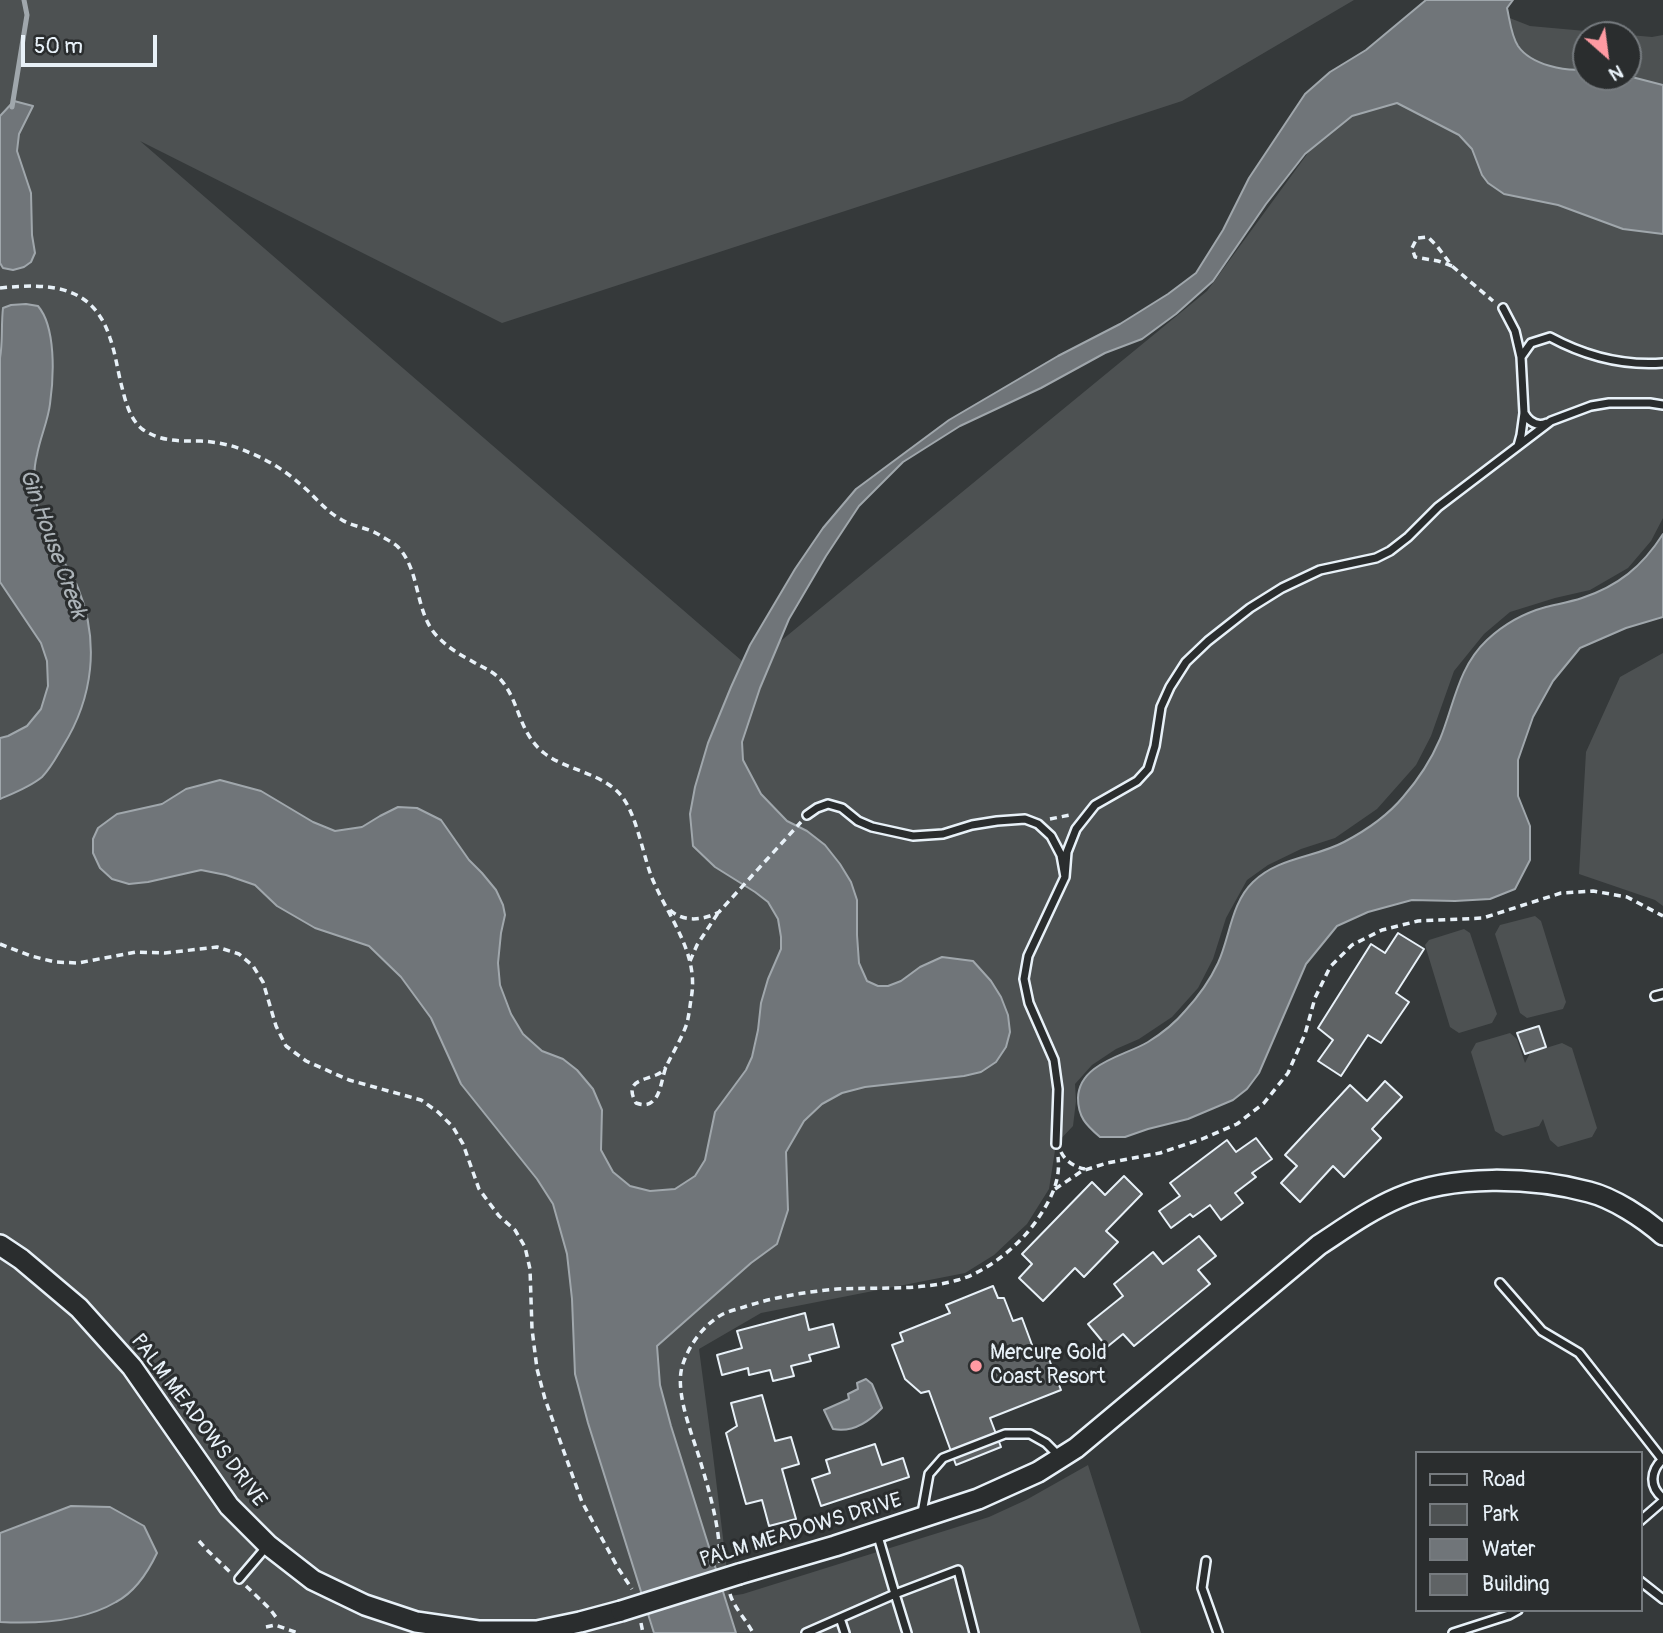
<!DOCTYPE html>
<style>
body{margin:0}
#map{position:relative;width:1663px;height:1633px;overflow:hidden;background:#35393a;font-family:Pangolin,sans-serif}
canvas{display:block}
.legend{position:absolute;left:1415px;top:1451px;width:228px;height:161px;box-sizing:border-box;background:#2a2d2e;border:2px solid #767b7f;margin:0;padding:9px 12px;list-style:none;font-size:21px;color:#e8f1f8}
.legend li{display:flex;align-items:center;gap:14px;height:35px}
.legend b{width:35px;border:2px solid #767b7f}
.north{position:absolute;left:1572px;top:21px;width:70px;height:70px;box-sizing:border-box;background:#2a2d2e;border:2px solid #767b7f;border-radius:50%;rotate:152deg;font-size:19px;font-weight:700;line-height:28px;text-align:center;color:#e8f1f8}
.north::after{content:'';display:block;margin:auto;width:24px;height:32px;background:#ff9aa2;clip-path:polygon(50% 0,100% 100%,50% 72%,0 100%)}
.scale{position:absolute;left:21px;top:35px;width:136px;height:32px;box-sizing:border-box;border:4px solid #e8f1f8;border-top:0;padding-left:9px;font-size:21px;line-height:24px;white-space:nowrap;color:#e8f1f8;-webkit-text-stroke:5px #2a2d2e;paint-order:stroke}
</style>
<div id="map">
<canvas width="1663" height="1633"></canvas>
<ul class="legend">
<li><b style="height:9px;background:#2a2d2e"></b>Road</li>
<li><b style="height:19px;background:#4d5152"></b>Park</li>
<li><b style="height:19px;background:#707579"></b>Water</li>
<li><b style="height:19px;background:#5f6365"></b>Building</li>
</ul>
<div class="north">N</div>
<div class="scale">50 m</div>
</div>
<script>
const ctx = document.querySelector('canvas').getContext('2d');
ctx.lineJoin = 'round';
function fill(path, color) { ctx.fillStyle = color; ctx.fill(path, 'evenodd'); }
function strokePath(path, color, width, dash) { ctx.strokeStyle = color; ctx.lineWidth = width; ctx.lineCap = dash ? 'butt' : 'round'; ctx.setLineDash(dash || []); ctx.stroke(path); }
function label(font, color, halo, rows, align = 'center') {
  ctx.font = font + ' Pangolin,sans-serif'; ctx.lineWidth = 6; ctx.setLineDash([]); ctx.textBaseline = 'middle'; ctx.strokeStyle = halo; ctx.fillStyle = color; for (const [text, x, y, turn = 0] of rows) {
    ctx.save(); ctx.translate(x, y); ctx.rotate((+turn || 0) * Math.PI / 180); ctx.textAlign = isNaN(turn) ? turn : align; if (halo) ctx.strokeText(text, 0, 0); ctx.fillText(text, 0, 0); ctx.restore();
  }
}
fill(new Path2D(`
 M 0,0 L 1354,0 L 1182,101 L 502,323 L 140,141 L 749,667 L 1207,291 L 1365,75 L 1464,0 L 1530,26 L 1652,37 L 1663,35 L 1663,518 L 1651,541 L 1628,568 L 1590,590 L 1555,598 L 1510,612 L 1484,634 L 1454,671 L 1431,736 L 1416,765 L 1377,809 L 1335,838 L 1301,849 L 1268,865 L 1247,880 L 1226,918 L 1213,959 L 1198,988 L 1172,1017 L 1139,1039 L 1116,1049 L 1092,1065 L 1075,1084 L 1076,1101 L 1073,1126 L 1056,1144 L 1049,1189 L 1027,1224 L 994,1255 L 965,1273 L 761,1313 L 699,1349 L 713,1455 L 730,1596 L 743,1594 L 989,1517 L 1026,1500 L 1088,1465 L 1141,1633 L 0,1633 ZM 1586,35 L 1628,35 L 1628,77 L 1586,77 Z
 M 1663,653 L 1663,906 L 1655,900 L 1579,874 L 1586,752 L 1620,677 Z
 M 1535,916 L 1541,921 L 1566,1002 L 1563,1009 L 1527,1018 L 1520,1013 L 1495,934 L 1500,925 Z
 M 1464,929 L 1470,933 L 1497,1014 L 1492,1023 L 1459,1033 L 1450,1027 L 1425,945 L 1429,940 Z
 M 1510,1033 L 1517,1039 L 1525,1063 L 1530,1053 L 1562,1043 L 1572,1048 L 1597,1128 L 1592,1137 L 1558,1147 L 1550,1140 L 1543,1119 L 1539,1126 L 1503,1136 L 1495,1131 L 1471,1052 L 1476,1043 Z`), '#4d5152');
const water = new Path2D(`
 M 1426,0 L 1513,0 L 1507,8 C 1510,21 1511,35 1518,46 C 1531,65 1566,72 1586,69 L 1586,77 L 1628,77 L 1628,76 L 1663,85 L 1663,234 L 1623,229 L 1558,205 L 1504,194 L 1488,183 L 1482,175 L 1472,149 L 1459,135 L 1397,103 L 1352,116 L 1305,154 L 1266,204 L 1213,281 L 1176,314 L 1142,339 L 1105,353 L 1041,388 L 960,426 L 903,462 L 859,506 L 826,556 L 789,619 L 760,688 L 742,742 L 743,760 L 761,794 L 787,821 L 807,831 L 825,845 L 840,864 L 851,882 L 857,900 L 857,935 L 859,963 L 867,981 L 878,986 L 888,986 L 901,981 L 920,967 L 942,957 L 973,961 L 991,981 L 1001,997 L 1008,1015 L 1010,1032 L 1006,1047 L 996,1062 L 981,1072 L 964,1076 L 865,1087 L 842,1093 L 822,1104 L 804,1121 L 786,1152 L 788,1210 L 777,1244 L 751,1263 L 657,1346 L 660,1385 L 671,1426 L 736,1633 L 654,1633 L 588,1423 L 575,1374 L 572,1299 L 567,1254 L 553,1204 L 537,1179 L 461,1084 L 431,1018 L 401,977 L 369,946 L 315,928 L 277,906 L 255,885 L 226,875 L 201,870 L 148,882 L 129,884 L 112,879 L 100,868 L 93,853 L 93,839 L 98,828 L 117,814 L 162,804 L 186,789 L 220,780 L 261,791 L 313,822 L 335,831 L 362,827 L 380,816 L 398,807 L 417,808 L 441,820 L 469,860 L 482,873 L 496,890 L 503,905 L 505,915 L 501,933 L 498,963 L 500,985 L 511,1014 L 523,1034 L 542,1051 L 563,1059 L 577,1070 L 593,1089 L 602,1110 L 601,1150 L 613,1172 L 630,1186 L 650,1191 L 675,1189 L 695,1176 L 705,1160 L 715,1112 L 746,1070 L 752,1057 L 758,1030 L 761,1003 L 768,979 L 781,949 L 781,937 L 778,919 L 768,902 L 755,892 L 715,867 L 693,846 L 690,814 L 695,787 L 708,743 L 731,687 L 750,645 L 795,569 L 823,528 L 856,489 L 949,420 L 1058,356 L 1120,324 L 1168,294 L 1196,273 L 1223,230 L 1249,178 L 1305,94 L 1330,72 L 1366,50 Z
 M 14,101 L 33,106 L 19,134 L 17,151 L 31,193 L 32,235 L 35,253 L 31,262 L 24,267 L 13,270 L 3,268 L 0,263 L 0,116 Z
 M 26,304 L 38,306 C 56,327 54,376 50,404 C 48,421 40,438 37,455 C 34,466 34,481 35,492 C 37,515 46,537 60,556 C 67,567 74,576 78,588 C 100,642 93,698 63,746 C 57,756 51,768 42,777 C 30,787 14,793 0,799 L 0,738 L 8,736 L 27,726 L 41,709 L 48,686 L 47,661 L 41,643 L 0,582 L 0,358 C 3,342 1,325 3,308 L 11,305 Z
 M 1663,534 L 1663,617 L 1626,628 L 1580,648 L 1553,681 L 1533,717 L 1518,760 L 1518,796 L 1530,826 L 1530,860 L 1515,889 L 1490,899 L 1455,901 L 1412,900 L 1368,912 L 1337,926 L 1306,964 L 1259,1073 L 1247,1089 L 1233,1100 L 1188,1119 L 1148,1129 L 1125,1137 L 1100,1137 C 1086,1125 1078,1117 1078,1098 C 1079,1063 1125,1056 1148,1042 C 1161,1034 1175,1023 1185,1011 C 1197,998 1210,980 1218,963 C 1230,937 1231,903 1253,882 C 1279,857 1314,858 1344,842 C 1365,831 1388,815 1403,797 C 1417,781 1431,760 1440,739 C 1454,705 1458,667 1487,640 C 1504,624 1524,613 1546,607 C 1558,604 1570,602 1582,598 C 1618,586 1642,567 1663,534 Z
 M 866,1379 L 872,1384 L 882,1408 C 869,1422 853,1433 833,1429 L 824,1410 L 849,1399 L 848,1394 L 858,1389 L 857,1383 Z
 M 71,1506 L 110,1507 L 144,1526 L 157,1553 C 148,1572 135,1592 116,1602 C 82,1622 38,1624 0,1622 L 0,1533 Z`);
fill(water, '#707579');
strokePath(water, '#a0a7ac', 2);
strokePath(new Path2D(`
 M 12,107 L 27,15 L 24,0`), '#a0a7ac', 5);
const building = new Path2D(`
 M 1398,933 L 1424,949 L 1396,993 L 1409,1002 L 1381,1043 L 1368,1035 L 1341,1076 L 1318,1061 L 1333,1040 L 1318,1028 L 1371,944 L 1385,953 Z
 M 1539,1026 L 1546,1047 L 1525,1054 L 1517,1033 Z
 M 1385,1081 L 1402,1097 L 1372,1129 L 1381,1138 L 1344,1177 L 1333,1166 L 1300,1202 L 1281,1183 L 1297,1166 L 1285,1155 L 1350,1085 L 1367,1101 Z
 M 1256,1138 L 1272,1159 L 1252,1173 L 1256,1177 L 1235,1193 L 1243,1203 L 1221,1220 L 1210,1205 L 1193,1217 L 1190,1214 L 1171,1228 L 1159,1211 L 1180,1196 L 1170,1183 L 1227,1140 L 1236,1152 Z
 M 1124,1176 L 1142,1194 L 1106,1231 L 1118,1242 L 1084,1277 L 1075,1268 L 1043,1301 L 1019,1278 L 1032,1264 L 1022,1254 L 1092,1182 L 1105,1195 Z
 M 1199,1236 L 1216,1256 L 1198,1270 L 1210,1284 L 1134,1346 L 1123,1334 L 1107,1347 L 1088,1324 L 1123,1296 L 1114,1284 L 1153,1252 L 1163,1264 Z
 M 993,1286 L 998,1298 L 1004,1298 L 1013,1321 L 1022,1318 L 1035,1353 L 1045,1349 L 1061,1390 L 990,1418 L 1001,1447 L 956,1465 L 929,1391 L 921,1393 L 905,1379 L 892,1345 L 903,1341 L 900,1333 L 950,1313 L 946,1305 Z
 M 805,1313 L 809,1330 L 833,1324 L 839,1347 L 809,1355 L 811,1361 L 791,1366 L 794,1376 L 773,1381 L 770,1370 L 749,1375 L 748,1368 L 722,1375 L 717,1355 L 742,1348 L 737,1331 Z
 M 762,1395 L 775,1441 L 791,1437 L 799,1464 L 782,1469 L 796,1519 L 769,1526 L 762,1500 L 746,1504 L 726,1433 L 737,1426 L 731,1403 Z
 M 875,1444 L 882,1465 L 903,1458 L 909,1477 L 821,1506 L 812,1479 L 830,1473 L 826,1460 Z`);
fill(building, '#5f6365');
strokePath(building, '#e8f1f8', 2);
const service = new Path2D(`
 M 1503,308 L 1515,331 L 1521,357
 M 1524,413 C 1529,422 1537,427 1547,423
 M 1518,446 L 1521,435 L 1524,413 L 1521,357 L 1531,343 L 1550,337 C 1585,356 1623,366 1663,363
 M 807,815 L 817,808 L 828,804 L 842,808 L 858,821 L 872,827 L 913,836 L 943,834 L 972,825 L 997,821 L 1025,819 L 1038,824 L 1051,836 L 1061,855 L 1065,877 L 1028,956 L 1024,979 L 1029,1003 L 1054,1060 L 1058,1089 L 1056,1144
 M 1065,877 L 1067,852 L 1076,829 L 1095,805 L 1137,781 L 1148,769 L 1155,746 L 1161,707 L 1170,687 L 1186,662 L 1208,641 L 1250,608 L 1282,588 L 1320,570 L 1376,558 L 1390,551 L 1408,537 L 1438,507 L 1551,421 L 1591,406 L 1609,403 L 1650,403 L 1663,405
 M 1655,996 L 1663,994
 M 1500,1283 L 1542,1331 L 1579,1353 L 1662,1459
 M 1663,1459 C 1650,1471 1649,1487 1663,1498
 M 922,1513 L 929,1474 L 943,1458 L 1005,1434 L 1030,1434 L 1046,1443 L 1060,1457
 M 1640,1521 L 1663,1501
 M 877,1533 L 895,1594 L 958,1570 L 974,1633
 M 1206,1561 L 1202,1588 L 1218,1633
 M 239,1579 L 268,1545
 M 1640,1581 L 1663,1599
 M 840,1618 L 845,1633
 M 806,1633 L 895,1594 L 907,1633
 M 1453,1633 L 1509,1615 L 1518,1610`);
const tertiary = new Path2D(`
 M 0,1245 L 21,1259 L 79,1308 L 132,1367 L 229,1506 L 268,1545 L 313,1580 L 365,1605 L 416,1622 L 478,1631 L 537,1631 L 580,1622 L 621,1611
 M 739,1574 L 835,1546 L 978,1499 L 1038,1472 L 1076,1448 L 1319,1245 C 1345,1228 1370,1210 1398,1198 C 1452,1174 1532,1177 1589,1192 C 1613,1198 1644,1218 1663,1235`);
strokePath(service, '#e8f1f8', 12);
strokePath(tertiary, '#e8f1f8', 24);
strokePath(new Path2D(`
 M 1452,266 L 1438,261 L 1415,257 L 1412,248 L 1417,238 L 1428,237 L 1437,246 L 1452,266 L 1493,301
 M 0,288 C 48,283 93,284 110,338 C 116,355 118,374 123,391 C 126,404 131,420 142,429 C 161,442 179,441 201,441 C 217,442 233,445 248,452 C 266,459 286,471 300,484 C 314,495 325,511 342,520 C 354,527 370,528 381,536 C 386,539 392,542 397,546 C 421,570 414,610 436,635 C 446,646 457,653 470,660 C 481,667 492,670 501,680 C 520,702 518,732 544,753 C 567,771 605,773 623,798 C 637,817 643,855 652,878 C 668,917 700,954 691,999 C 690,1006 689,1015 687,1023 C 682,1038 673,1052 666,1067 C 662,1077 661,1094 653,1101 C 648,1106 642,1105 636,1103 C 624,1081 642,1081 656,1075 C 661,1073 663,1071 666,1067
 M 1050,819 L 1070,815
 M 670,910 C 684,923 704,920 719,912 L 801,822
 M 0,944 L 31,956 L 55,962 L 78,963 L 136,952 L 165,953 L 217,947 L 239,954 L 253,966 L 263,982 L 276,1026 L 286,1046 L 306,1061 L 349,1080 L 421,1100 L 438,1112 L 453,1127 L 463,1144 L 479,1189 L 499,1216 L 515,1230 L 525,1247 L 530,1269 L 532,1329 L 537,1369 L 545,1399 L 582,1502 L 618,1568 L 632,1589
 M 690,961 L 697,945 L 718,913
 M 1061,1152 C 1066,1162 1075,1167 1085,1169
 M 1055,1189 L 1082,1171 L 1107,1163 L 1160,1153 L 1202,1139 L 1237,1124 L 1264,1103 L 1288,1073 L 1305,1034 L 1315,998 L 1330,967 L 1352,945 L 1382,930 L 1418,921 L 1483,918 L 1561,893 L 1593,891 L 1627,897 L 1663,916
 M 199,1541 L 208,1551 L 230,1572
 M 720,1563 C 720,1527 710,1494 700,1460 C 692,1434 675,1393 682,1367 C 688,1346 704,1324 723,1314 C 730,1311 737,1309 744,1307 C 774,1297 805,1292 837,1289 C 878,1287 918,1291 958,1280 C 987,1272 1020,1245 1037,1220 C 1050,1201 1061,1181 1058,1157
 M 246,1586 L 270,1609 L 278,1620
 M 730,1594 C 734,1608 746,1619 753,1633
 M 641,1623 L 643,1633
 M 266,1627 L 275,1625 L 298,1633`), '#e8f1f8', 3.5, [7, 5]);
strokePath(service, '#2a2d2e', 7);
strokePath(tertiary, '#2a2d2e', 19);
const tertiaryBridge = new Path2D(`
 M 621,1611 L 739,1574`);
strokePath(tertiaryBridge, '#e8f1f8', 24, []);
strokePath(tertiaryBridge, '#2a2d2e', 19);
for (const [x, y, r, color] of [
 [976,1366,7,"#ff9aa2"]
]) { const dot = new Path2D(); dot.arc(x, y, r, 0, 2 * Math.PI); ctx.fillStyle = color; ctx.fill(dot); strokePath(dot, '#2a2d2e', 2.5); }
label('21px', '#e8f1f8', '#2a2d2e', [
 ["Mercure Gold",990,1354],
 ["Coast Resort",990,1378]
], 'left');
label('21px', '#e8f1f8', '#2a2d2e', [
 ["PALM MEADOWS DRIVE",198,1421,53],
 ["PALM MEADOWS DRIVE",801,1531,-17]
]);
label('italic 23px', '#acb3b8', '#2a2d2e', [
 ["Gin House Creek",52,544,70]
]);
</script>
